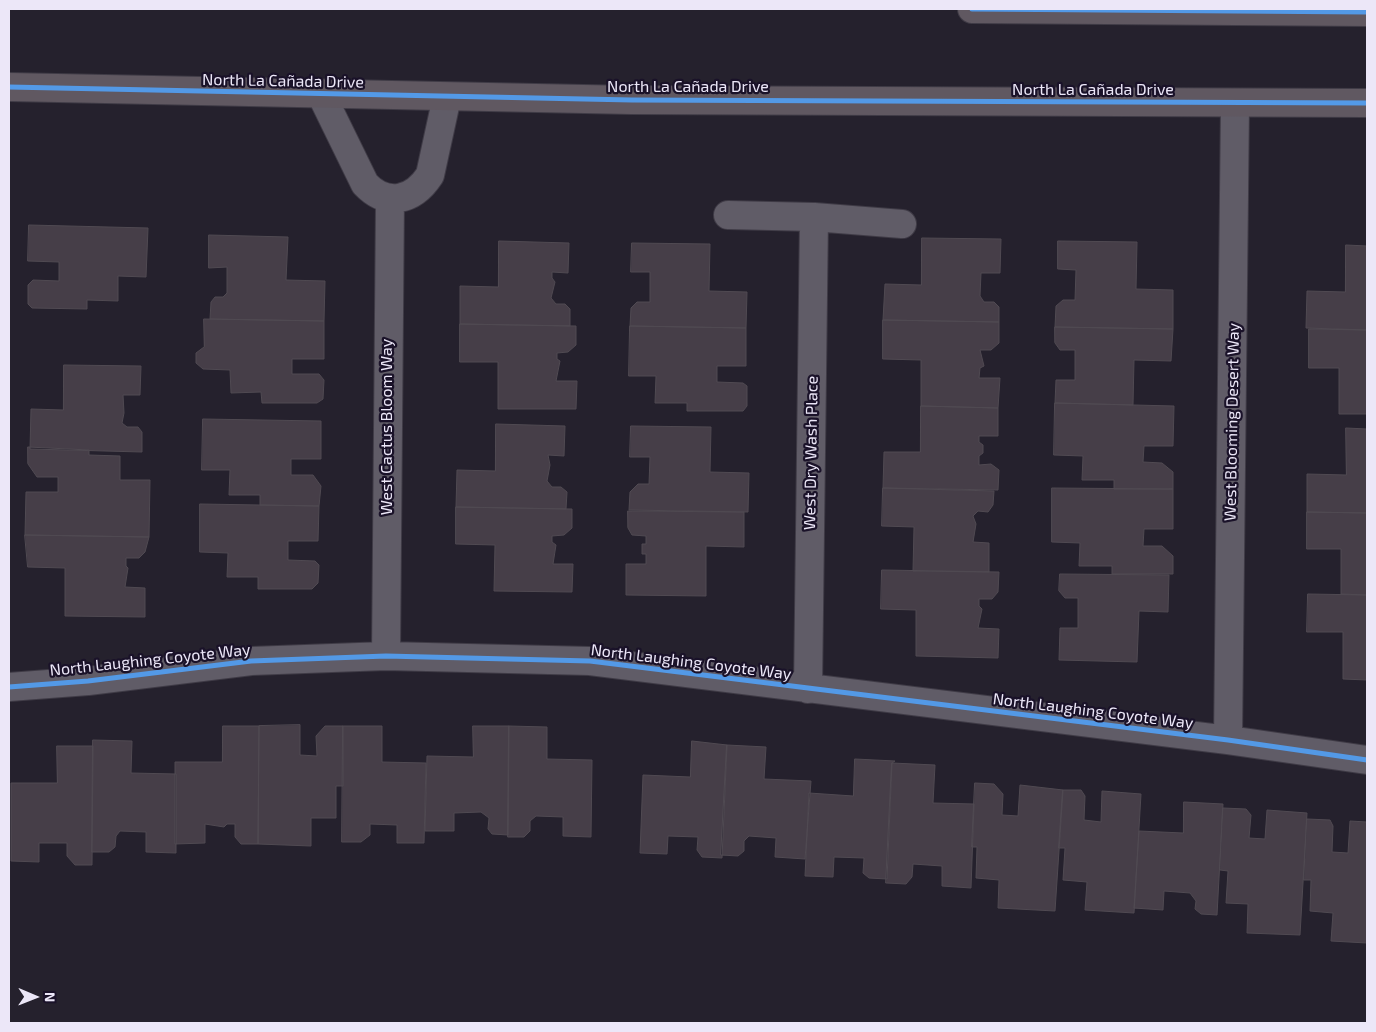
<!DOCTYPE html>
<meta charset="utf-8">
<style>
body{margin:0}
#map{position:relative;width:1376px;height:1032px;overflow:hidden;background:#25212d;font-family:"Exo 2",sans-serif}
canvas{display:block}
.frame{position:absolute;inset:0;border:10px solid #ece7f8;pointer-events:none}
.north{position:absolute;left:10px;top:972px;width:50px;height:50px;-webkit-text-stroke:4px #1a1229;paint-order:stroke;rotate:91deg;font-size:14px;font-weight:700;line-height:20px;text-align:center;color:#ece7f8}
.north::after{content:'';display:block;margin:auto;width:18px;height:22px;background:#ece7f8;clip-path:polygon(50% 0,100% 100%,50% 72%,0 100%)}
</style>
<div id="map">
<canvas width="1376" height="1032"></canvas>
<div class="frame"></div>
<div class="north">N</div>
</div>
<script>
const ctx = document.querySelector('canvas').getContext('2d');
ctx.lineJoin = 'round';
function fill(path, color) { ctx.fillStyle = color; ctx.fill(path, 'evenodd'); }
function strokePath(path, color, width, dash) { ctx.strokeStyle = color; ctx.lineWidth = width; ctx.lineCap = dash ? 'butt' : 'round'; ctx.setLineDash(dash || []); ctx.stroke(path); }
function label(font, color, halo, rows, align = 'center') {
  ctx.font = font + ' "Exo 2",sans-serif'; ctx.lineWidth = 4.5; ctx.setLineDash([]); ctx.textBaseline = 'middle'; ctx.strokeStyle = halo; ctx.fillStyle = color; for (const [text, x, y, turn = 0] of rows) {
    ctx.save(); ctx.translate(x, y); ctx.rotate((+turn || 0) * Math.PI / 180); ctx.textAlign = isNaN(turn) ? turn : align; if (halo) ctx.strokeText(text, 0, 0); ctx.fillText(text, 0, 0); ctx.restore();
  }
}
const building = new Path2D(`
 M 29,225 L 148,228 L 146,277 L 118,276 L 118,301 L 87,300 L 87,309 L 32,308 L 28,304 L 28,285 L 33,280 L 59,281 L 59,262 L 28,261 Z
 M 209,235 L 288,237 L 286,280 L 325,281 L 324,321 L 210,319 L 211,302 L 215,297 L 223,297 L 227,293 L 227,267 L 209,268 Z
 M 922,238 L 1001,239 L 1000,273 L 981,273 L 980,296 L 984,302 L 994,302 L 999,307 L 999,322 L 883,320 L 885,284 L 921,285 Z
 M 499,241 L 569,243 L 568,273 L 552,272 L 552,278 L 555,282 L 551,298 L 556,304 L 565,304 L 570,309 L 570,326 L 460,324 L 460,286 L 498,287 Z
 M 1058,241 L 1137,242 L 1136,289 L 1173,290 L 1173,329 L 1055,327 L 1056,306 L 1063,300 L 1075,300 L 1076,270 L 1058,269 Z
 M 632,243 L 710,244 L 709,291 L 747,292 L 746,328 L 630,326 L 631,308 L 637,302 L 650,302 L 650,272 L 631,272 Z
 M 1346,245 L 1367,246 L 1367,330 L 1306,328 L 1307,291 L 1345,292 Z
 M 204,319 L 324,321 L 324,359 L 292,359 L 292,374 L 319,374 L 324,380 L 323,399 L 317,403 L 262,403 L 261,392 L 231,393 L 230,370 L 203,369 L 196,363 L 196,353 L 204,347 Z
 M 883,320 L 999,322 L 999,343 L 991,350 L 980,350 L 984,366 L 980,368 L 979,378 L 1000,378 L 998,408 L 921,406 L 921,360 L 883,359 Z
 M 460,324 L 576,326 L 576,345 L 568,352 L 557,353 L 557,359 L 560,361 L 556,381 L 577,381 L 576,409 L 498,409 L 498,362 L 460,362 Z
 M 630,326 L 746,328 L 746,366 L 717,366 L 717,382 L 743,383 L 747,386 L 747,406 L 743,411 L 687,411 L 687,403 L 655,403 L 656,376 L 629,376 Z
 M 1055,327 L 1173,329 L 1171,361 L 1134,360 L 1133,405 L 1055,403 L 1056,380 L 1075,380 L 1075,350 L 1060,350 L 1055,343 Z
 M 1309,329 L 1367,330 L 1367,414 L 1339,414 L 1339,368 L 1309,368 Z
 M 64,365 L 141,366 L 140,395 L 123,395 L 124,413 L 122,423 L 127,427 L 138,427 L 142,432 L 142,452 L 30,449 L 31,409 L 63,410 Z
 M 1055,403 L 1174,406 L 1173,446 L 1144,446 L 1143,462 L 1162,463 L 1173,472 L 1173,489 L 1114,489 L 1114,480 L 1082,480 L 1083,456 L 1054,455 Z
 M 921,406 L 998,408 L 998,436 L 979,436 L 979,442 L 983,445 L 983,453 L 979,456 L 979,465 L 991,464 L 999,470 L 998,490 L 883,488 L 884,452 L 920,452 Z
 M 203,419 L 321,421 L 321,459 L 291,459 L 291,475 L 313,475 L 321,486 L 319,506 L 260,505 L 260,495 L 229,495 L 230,470 L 202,470 Z
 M 496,424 L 565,426 L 564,456 L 548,455 L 550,465 L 547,481 L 552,487 L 561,487 L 567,492 L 566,509 L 456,507 L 457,470 L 495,471 Z
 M 631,426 L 711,427 L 710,472 L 749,473 L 748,512 L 629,510 L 630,492 L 638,484 L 649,484 L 650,457 L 630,457 Z
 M 1346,428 L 1367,429 L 1367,513 L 1307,512 L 1307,474 L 1346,475 Z
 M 28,447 L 89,450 L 89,455 L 120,456 L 120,480 L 150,480 L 149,537 L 25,535 L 26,492 L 58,492 L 58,477 L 37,477 L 28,464 Z
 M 883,488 L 994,491 L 993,505 L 988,512 L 978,511 L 973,516 L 976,524 L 973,542 L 989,543 L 989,572 L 913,571 L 914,527 L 882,526 Z
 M 1052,488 L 1173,489 L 1173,529 L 1144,529 L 1143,546 L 1162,546 L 1173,556 L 1173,574 L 1112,574 L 1112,566 L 1079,566 L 1080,543 L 1052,542 Z
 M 200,504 L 319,506 L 318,541 L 288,541 L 288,560 L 315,561 L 319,565 L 318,583 L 312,589 L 258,589 L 258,577 L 227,577 L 228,553 L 200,552 Z
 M 456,507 L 572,509 L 572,528 L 564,535 L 552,536 L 552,542 L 556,545 L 553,564 L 573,564 L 572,592 L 494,591 L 495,545 L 456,544 Z
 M 628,511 L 744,512 L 744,547 L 706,546 L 706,596 L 626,595 L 626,564 L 646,564 L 646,554 L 642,554 L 642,544 L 646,544 L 646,536 L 632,535 L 628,528 Z
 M 1307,512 L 1367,513 L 1367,595 L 1341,594 L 1341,549 L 1307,549 Z
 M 25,535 L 149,537 L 145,552 L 139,558 L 126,558 L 126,566 L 128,568 L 125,587 L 145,588 L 145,617 L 65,616 L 65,568 L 28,567 Z
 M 882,570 L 999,572 L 998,592 L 992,599 L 979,599 L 979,606 L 982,609 L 978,628 L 999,629 L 998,658 L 916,656 L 916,610 L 881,609 Z
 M 1060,574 L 1169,575 L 1168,612 L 1139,611 L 1137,662 L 1059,660 L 1060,628 L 1078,628 L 1078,598 L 1065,598 L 1059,591 Z
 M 1308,594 L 1367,595 L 1367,680 L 1343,679 L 1343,632 L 1307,632 Z
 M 300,725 L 300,755 L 317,756 L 316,736 L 325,726 L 343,726 L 343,786 L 336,786 L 336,818 L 311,818 L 311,846 L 258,844 L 259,726 Z
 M 223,726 L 259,726 L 258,844 L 241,844 L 235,837 L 235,824 L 227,824 L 224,827 L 205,824 L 205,843 L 175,844 L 175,762 L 222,762 Z
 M 343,726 L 382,726 L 382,762 L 426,763 L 424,843 L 397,843 L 397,825 L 370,824 L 370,835 L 361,842 L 342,842 Z
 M 473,726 L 509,726 L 508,835 L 492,834 L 488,829 L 489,818 L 481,812 L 454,813 L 454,831 L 425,831 L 427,756 L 473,757 Z
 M 509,726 L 547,727 L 547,759 L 592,760 L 591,837 L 563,836 L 563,817 L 536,816 L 530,821 L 530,831 L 524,837 L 508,837 Z
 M 93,740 L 132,741 L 131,773 L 176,774 L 176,853 L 146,852 L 146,832 L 120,831 L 116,836 L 115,847 L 109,852 L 92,852 Z
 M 692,741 L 727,745 L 722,858 L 702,857 L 697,850 L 698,837 L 668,836 L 667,854 L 640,853 L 643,775 L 690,777 Z
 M 727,745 L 766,747 L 764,779 L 811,781 L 805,859 L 775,857 L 776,838 L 749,836 L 744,841 L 744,851 L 738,856 L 721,855 Z
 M 57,746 L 93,746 L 92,865 L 75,865 L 67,856 L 67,843 L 39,843 L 39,862 L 11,861 L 11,783 L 57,783 Z
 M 855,759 L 895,761 L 892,763 L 887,879 L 869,878 L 863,873 L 864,858 L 834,857 L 833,877 L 805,876 L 809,793 L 853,796 Z
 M 892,763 L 935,765 L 933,803 L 974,804 L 971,888 L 942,886 L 942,866 L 913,864 L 912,877 L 906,884 L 886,883 Z
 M 975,783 L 994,784 L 1003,794 L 1002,815 L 1018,816 L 1020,785 L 1063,790 L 1055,911 L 998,908 L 999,880 L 976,878 L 977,847 L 972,847 Z
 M 1063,790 L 1081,790 L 1085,796 L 1084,820 L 1101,822 L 1102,791 L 1141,794 L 1134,913 L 1085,910 L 1087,882 L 1063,880 L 1065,848 L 1059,848 Z
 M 1184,802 L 1223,804 L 1217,915 L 1201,914 L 1195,909 L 1196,901 L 1190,893 L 1164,891 L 1163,910 L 1134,908 L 1139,831 L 1183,833 Z
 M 1223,808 L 1246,809 L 1251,815 L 1249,838 L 1265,839 L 1267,810 L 1307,813 L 1300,935 L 1247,933 L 1248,904 L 1226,903 L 1228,871 L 1220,870 Z
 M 1307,819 L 1330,820 L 1333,826 L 1332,852 L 1348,853 L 1350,821 L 1367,822 L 1367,943 L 1331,941 L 1333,913 L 1310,911 L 1311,880 L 1304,880 Z`);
fill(building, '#463e48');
strokePath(building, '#504a52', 1);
const minor = new Path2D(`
 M 321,94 L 365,184 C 387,207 413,201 430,175 L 447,97
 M 728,215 L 814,217 L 902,224
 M 386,656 L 390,199
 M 9,687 L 88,681 L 251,661 L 386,656 L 590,661 L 1228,740 L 1367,760
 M 808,689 L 814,217
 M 1228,740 L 1235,104`);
const primary = new Path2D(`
 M 972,9 L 1367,12
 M 9,87 L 632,100 L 1367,103`);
strokePath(minor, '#3f3b46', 30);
strokePath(primary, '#3f3b46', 30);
strokePath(minor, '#605c67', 28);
strokePath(primary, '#605861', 28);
strokePath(new Path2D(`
 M 972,9 L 1367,12
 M 9,87 L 632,100 L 1367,103
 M 9,687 L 88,681 L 251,661 L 386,656 L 590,661 L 1228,740 L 1367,760`), '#5399e6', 5);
label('16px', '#ece7f8', '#1a1229', [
 ["North La Cañada Drive",283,81,1],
 ["North La Cañada Drive",688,87],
 ["North La Cañada Drive",1093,90],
 ["West Blooming Desert Way",1232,422,-89],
 ["West Cactus Bloom Way",387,427,-90],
 ["West Dry Wash Place",811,453,-89],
 ["North Laughing Coyote Way",150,660,-6],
 ["North Laughing Coyote Way",691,662,7],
 ["North Laughing Coyote Way",1093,711,7]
]);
</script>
